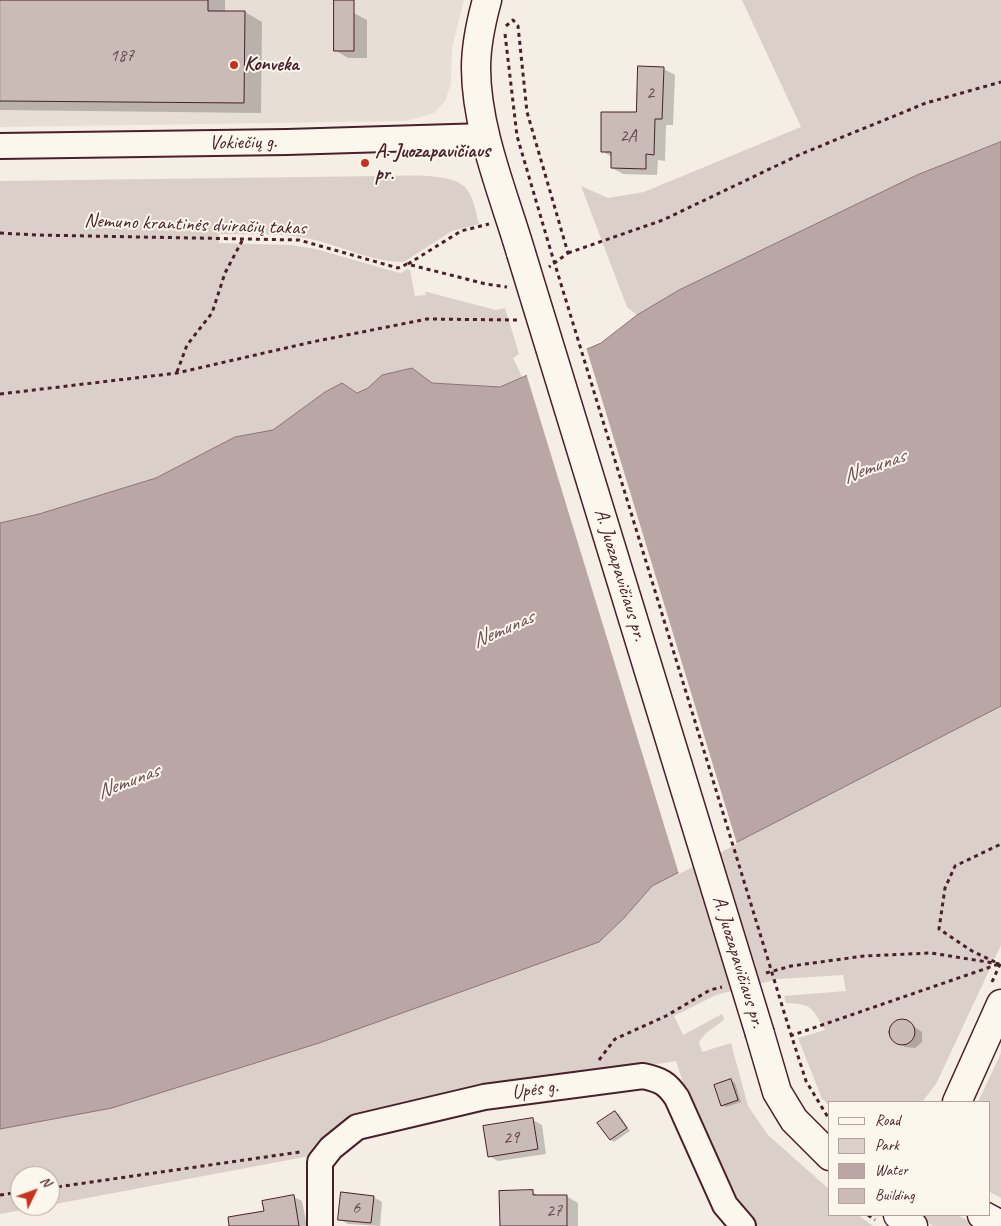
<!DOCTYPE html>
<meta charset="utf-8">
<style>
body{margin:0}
#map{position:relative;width:1001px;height:1226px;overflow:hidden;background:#f4eee4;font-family:Caveat,sans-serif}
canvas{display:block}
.legend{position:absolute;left:828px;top:1101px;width:162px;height:115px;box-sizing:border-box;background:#fbf7ec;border:1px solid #b4a19f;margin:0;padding:6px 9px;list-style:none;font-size:15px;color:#4a1f2b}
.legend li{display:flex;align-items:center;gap:10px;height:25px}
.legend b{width:25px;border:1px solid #b4a19f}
.north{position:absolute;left:10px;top:1166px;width:50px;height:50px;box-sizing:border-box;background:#fbf7ec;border:1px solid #b4a19f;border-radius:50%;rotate:48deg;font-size:14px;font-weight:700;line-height:20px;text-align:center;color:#4a1f2b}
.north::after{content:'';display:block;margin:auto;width:18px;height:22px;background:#c8321e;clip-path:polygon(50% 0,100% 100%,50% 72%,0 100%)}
</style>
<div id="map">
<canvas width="1001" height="1226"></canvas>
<ul class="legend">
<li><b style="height:6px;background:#fbf7ec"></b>Road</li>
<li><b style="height:14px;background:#dbd0c9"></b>Park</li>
<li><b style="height:14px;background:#baa7a5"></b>Water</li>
<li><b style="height:14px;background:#cabbb6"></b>Building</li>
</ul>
<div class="north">N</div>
</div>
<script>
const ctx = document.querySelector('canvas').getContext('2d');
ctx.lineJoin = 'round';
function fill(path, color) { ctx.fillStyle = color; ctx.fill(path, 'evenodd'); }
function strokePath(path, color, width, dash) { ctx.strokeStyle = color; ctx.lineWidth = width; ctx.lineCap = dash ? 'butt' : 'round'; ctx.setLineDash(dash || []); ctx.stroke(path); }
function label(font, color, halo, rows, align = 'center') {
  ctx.font = font + ' Caveat,sans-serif'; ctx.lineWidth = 4; ctx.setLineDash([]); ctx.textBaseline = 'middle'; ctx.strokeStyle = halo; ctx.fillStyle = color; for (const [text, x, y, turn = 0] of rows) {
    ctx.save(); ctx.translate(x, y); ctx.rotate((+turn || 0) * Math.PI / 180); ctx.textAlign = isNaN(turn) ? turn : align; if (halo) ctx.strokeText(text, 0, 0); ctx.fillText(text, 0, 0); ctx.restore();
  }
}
fill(new Path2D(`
 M 0,0 L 464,0 L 452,48 L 451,84 L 445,101 L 434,113 L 406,121 L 0,127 Z`), '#e7dfd6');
fill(new Path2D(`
 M 742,0 L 1001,0 L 1001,142 L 917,175 L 679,290 L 637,315 L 627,307 L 581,186 L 608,198 L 644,192 L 801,127 Z
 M 383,176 C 403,176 457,171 468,191 C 474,200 476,213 479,224 L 452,231 L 404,262 C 372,262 341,246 311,239 C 281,232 249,235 219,234 L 219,243 L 290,245 L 316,249 L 396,272 L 401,273 L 407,269 L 410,270 L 415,296 L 426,295 L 425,292 L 427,292 L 496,310 L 505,308 L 519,354 L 513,358 L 522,377 L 500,387 L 432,383 L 412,368 L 382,375 L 368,388 L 356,393 L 325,392 L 273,430 L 235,437 L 156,478 L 39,514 L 0,523 L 0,181 Z
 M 1001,706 L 1001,945 L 936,1084 L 922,1102 L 830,1102 L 830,1106 L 822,1099 L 798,1038 L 825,1030 C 811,1007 813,1004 786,1003 L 784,996 L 846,991 L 843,975 L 778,979 L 716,995 L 674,1016 L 683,1035 L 722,1014 L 724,1020 L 706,1033 L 699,1042 L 702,1052 L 731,1043 L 748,1106 L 768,1135 L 830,1190 L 830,1215 L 858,1215 L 873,1226 L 756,1226 C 713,1181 695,1118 676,1061 L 492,1091 L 359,1122 L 315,1155 L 50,1205 L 50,1176 L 20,1176 L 20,1206 L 44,1206 L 0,1214 L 0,1129 L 112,1108 L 319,1043 L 599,942 L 624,918 L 652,886 Z
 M 1001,1053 L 1001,1198 L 990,1192 L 990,1102 L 978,1102 Z
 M 917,1215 L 957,1215 L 979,1226 L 933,1226 Z`), '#dbd0c9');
const water = new Path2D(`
 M 1001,142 L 1001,706 L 652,886 L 624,918 L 599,942 L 319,1043 L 112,1108 L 0,1129 L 0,523 L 39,514 L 156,478 L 235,437 L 273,430 L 325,392 L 342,383 L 357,393 L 368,388 L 382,375 L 412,368 L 432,383 L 500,387 L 601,343 L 637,315 L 679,290 L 917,175 Z`);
fill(water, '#baa7a5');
strokePath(water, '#8d7174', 1);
fill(new Path2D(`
 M 586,347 L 737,844 L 679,874 L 526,373 Z`), '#f4eee4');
fill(new Path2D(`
 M 0,0 L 225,0 L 225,12 L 245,12 L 262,22 L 261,113 L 0,110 Z
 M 354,13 L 367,20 L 367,58 L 348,58 L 335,50 Z
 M 664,69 L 675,75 L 673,125 L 666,125 L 665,161 L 658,160 L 657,175 L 623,174 L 612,168 L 612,157 L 602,151 L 637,114 Z
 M 904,1020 L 922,1032 L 922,1042 L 915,1048 L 905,1047 L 896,1042 L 891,1032 L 895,1023 Z
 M 731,1081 L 735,1083 L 741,1102 L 726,1107 L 722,1105 Z
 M 615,1112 L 619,1114 L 630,1131 L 614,1142 L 610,1139 Z
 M 533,1120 L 542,1125 L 546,1154 L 498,1161 L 489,1156 Z
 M 532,1192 L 541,1197 L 566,1196 L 578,1203 L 578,1226 L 501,1226 Z
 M 294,1197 L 302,1201 L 307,1226 L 236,1226 Z
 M 373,1197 L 382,1202 L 380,1226 L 348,1224 L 339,1219 Z`), '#0003');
const building = new Path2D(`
 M 0,0 L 208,0 L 208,11 L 245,11 L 244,103 L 0,101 Z
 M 334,0 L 354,0 L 354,51 L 334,51 Z
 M 638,66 L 664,67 L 662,119 L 655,119 L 654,155 L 646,154 L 646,169 L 611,168 L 611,152 L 601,152 L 601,112 L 636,112 Z
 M889 1032a13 13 0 1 1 26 0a13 13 0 1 1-26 0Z
 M 731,1079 L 738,1100 L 721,1106 L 714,1085 Z
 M 615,1111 L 627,1128 L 610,1140 L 597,1123 Z
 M 533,1118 L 538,1149 L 488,1157 L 483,1126 Z
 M 533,1190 L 533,1195 L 567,1195 L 567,1226 L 500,1226 L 499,1191 Z
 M 341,1192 L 374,1196 L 371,1223 L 338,1220 Z
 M 294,1195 L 299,1226 L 229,1226 L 228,1217 L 264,1211 L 262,1201 Z`);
fill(building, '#cabbb6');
strokePath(building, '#4a1f2b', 1);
const street = new Path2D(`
 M 0,146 L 287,142 L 486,136
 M 320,1226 L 320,1162 L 331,1148 L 357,1127 L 484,1097 L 643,1076 C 661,1080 667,1083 677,1098 L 725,1205 L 743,1226`);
const secondary = new Path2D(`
 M 487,0 C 481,22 476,45 476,68 C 476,129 504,195 521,253
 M 760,1034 L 777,1092 L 794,1120 L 830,1156
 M 957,1102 L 1001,1004
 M 898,1215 L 913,1226
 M 982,1215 L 1001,1225`);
strokePath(street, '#4a1f2b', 28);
strokePath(secondary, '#4a1f2b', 31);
strokePath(new Path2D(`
 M 506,26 L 513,20 L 518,26 L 527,112 L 568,253 L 549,267
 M 505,34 L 517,136 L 549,245
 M 0,233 L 36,235 L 299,240 L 398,268 L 407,264 L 486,284 L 507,287
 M 568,253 L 663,220 L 801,154 L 926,103 L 1001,82
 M 408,264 L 461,231 L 489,224
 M 177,372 L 187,345 L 212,313 L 225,273 L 243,239
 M 0,394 L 177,373 L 312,342 L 427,319 L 517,320
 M 995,962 L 972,951 L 939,929 L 945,888 L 955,866 L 1001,844
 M 766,973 L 791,966 L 864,956 L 931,953 L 1000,964
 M 992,982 L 1001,962
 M 788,1025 L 806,1081 L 829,1119
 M 790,1036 L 999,964
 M 599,1060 L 615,1039 L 666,1016 L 710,990 L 722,987
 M 50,1188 L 300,1152
 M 0,1195 L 20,1192
 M 868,1215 L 875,1220`), '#4a1f2b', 3, [4, 4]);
strokePath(street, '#fbf7ec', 24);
strokePath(secondary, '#fbf7ec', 28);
const secondaryBridge = new Path2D(`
 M 521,253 L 760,1034`);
strokePath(secondaryBridge, '#4a1f2b', 31, []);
strokePath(new Path2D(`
 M 549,245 L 788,1025`), '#4a1f2b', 3, [4, 4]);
strokePath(secondaryBridge, '#fbf7ec', 28);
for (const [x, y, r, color] of [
 [234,65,5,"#c8321e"],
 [365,163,5,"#c8321e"]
]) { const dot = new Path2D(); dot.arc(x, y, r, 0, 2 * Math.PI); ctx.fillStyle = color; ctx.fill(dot); strokePath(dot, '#fbf7ec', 2); }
label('18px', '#6a464e', null, [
 ["187",122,56],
 ["2",650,93],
 ["2A",628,136],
 ["29",511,1138],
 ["6",356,1208],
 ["27",554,1211]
]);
label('bold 20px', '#4a1f2b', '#fbf7ec', [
 ["Konveka",244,65],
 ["A. Juozapavičiaus",375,152],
 ["pr.",375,175]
], 'left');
label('20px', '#4a1f2b', '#fbf7ec', [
 ["Vokiečių g.",243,143,-1],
 ["Nemuno krantinės dviračių takas",195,225,2],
 ["A. Juozapavičiaus pr.",620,575,73],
 ["A. Juozapavičiaus pr.",738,962,73],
 ["Upės g.",535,1090,-8]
]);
label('italic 21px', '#714f56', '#fbf7ec', [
 ["Nemunas",874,467,-20],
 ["Nemunas",503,630,-24],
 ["Nemunas",128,782,-21]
]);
</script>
